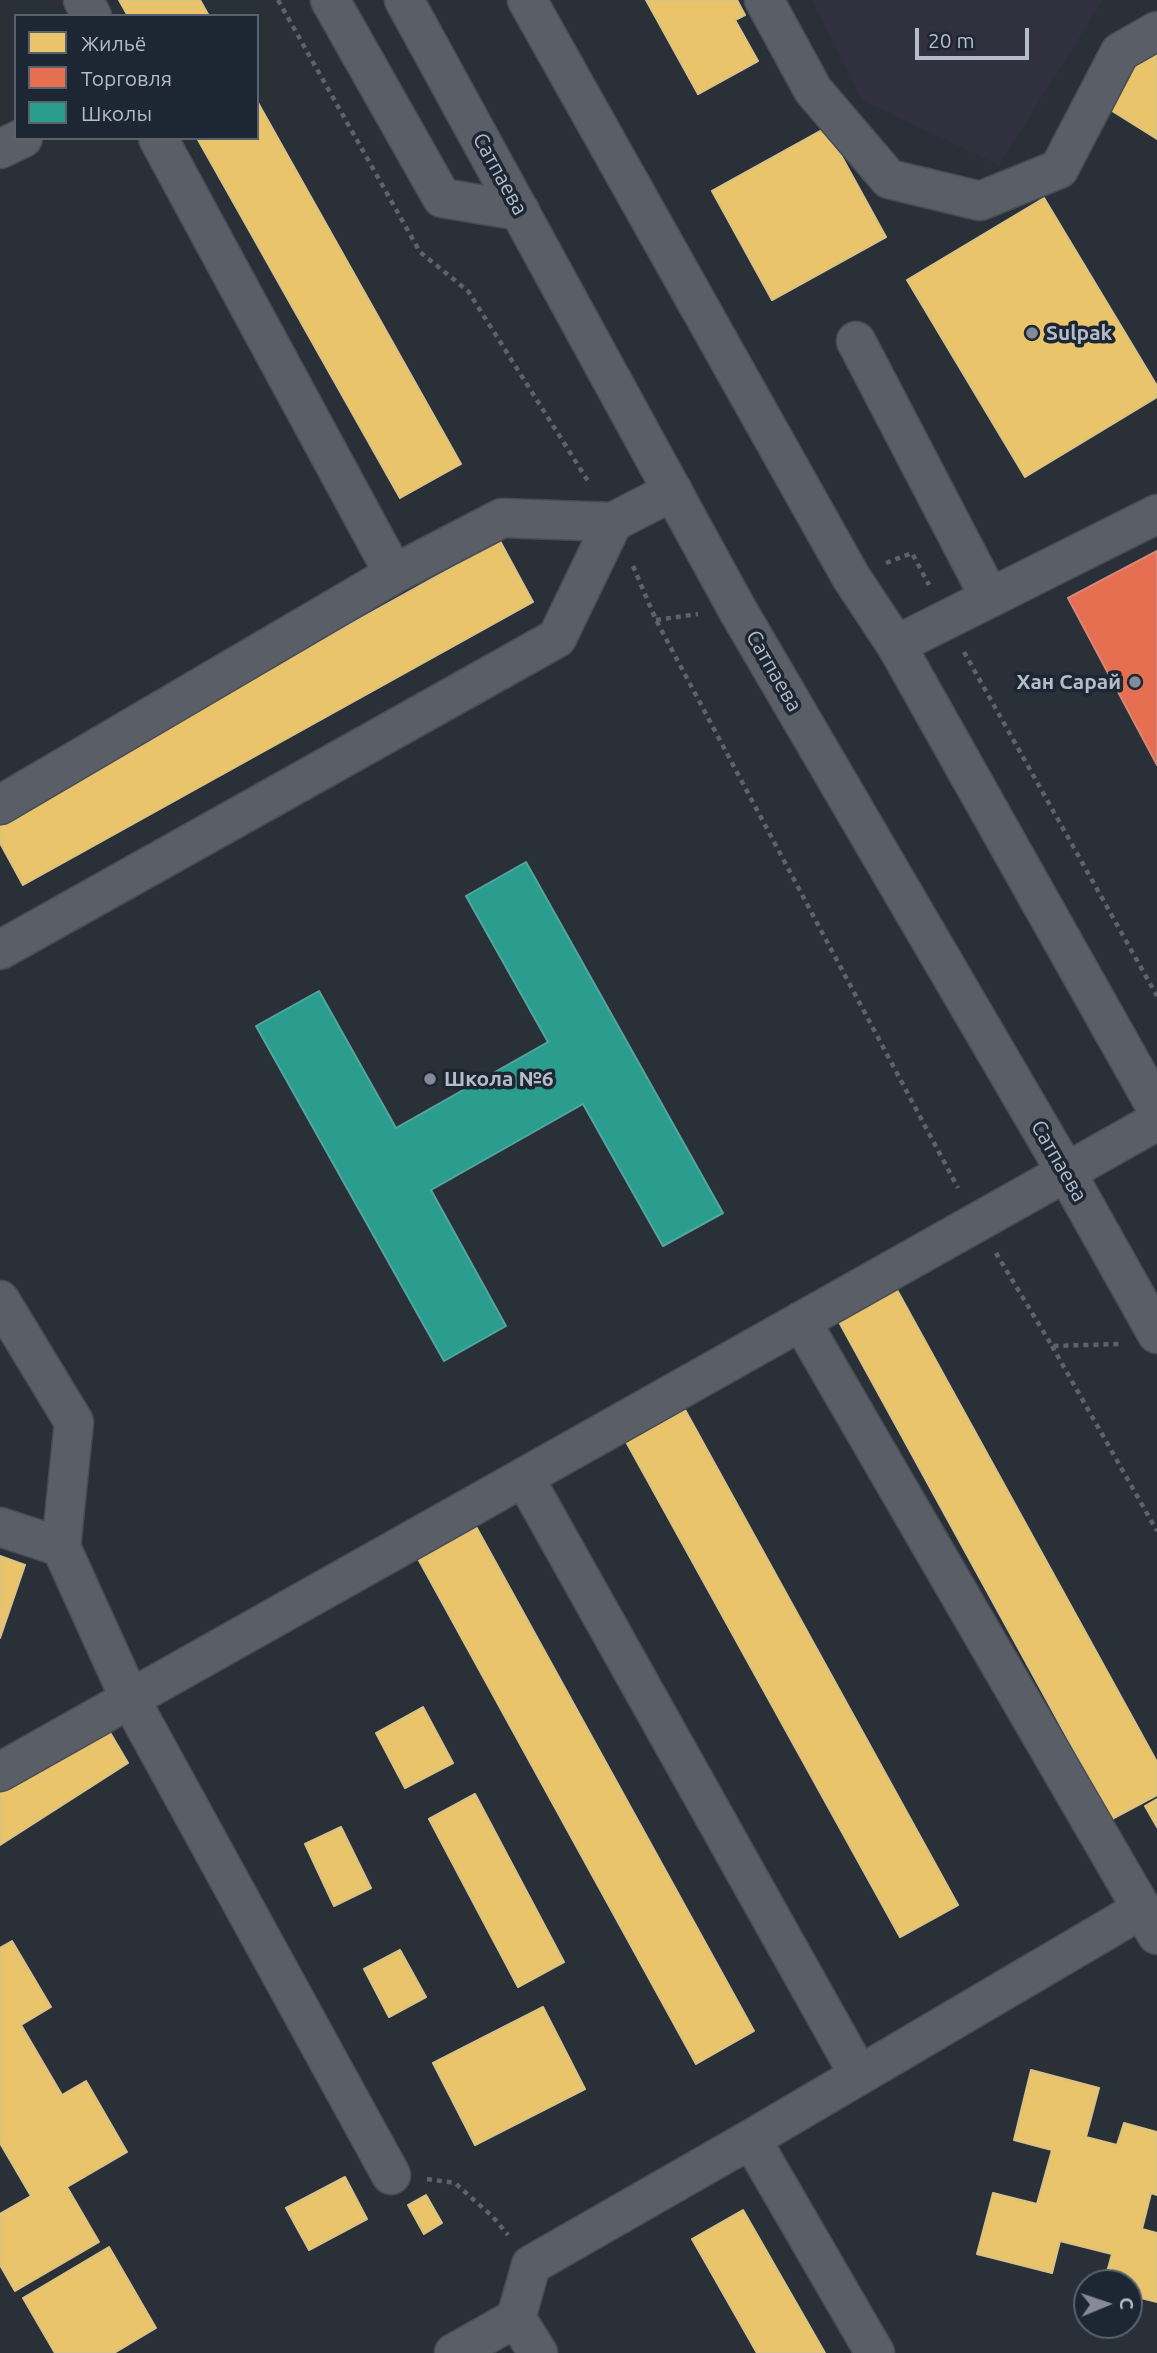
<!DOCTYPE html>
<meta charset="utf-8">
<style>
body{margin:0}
#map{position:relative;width:1157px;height:2353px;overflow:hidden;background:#2a3038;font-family:Ubuntu,sans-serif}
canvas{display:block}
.legend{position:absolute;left:14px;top:14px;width:245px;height:126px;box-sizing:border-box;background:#1d2633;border:2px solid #59626f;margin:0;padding:9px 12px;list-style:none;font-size:21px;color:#b4bcc9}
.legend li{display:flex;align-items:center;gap:14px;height:35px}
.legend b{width:35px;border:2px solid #59626f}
.north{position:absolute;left:1073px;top:2269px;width:70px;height:70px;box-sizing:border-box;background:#1d2633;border:2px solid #59626f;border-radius:50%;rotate:88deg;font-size:19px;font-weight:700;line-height:28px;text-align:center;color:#b4bcc9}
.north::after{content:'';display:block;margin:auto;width:24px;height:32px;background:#848b96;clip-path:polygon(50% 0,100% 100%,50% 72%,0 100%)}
.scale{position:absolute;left:915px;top:28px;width:114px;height:32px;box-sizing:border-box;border:4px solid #b4bcc9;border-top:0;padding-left:9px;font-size:21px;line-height:24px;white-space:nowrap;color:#b4bcc9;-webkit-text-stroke:5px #1d2633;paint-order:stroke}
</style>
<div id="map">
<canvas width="1157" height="2353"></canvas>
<ul class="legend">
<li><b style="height:19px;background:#e9c46a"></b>Жильё</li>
<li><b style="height:19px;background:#e76f51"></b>Торговля</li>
<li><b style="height:19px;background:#2a9d8f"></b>Школы</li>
</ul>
<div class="north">С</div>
<div class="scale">20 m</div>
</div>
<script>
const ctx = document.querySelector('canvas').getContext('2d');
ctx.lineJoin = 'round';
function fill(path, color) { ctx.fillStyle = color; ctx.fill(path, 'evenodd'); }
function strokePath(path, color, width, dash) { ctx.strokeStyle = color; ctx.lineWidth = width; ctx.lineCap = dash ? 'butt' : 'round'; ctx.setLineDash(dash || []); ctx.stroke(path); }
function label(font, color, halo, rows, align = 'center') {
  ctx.font = font + ' Ubuntu,sans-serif'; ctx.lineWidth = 7; ctx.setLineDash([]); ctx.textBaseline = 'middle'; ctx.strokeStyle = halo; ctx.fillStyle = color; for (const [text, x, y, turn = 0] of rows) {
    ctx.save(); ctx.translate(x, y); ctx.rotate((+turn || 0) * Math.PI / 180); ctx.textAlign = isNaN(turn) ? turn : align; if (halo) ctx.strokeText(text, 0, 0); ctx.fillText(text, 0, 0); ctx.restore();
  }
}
fill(new Path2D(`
 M 812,0 L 1103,0 L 999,165 L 863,101 Z`), '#31303e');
const homes = new Path2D(`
 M 119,0 L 200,0 L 209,16 L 128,16 Z
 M 646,0 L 737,0 L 745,15 L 735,20 L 758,61 L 698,94 Z
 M 1147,47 L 1157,53 L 1157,139 L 1109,109 Z
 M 257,101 L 461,464 L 400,498 L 197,138 L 257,138 Z
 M 826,128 L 886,237 L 772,300 L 712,191 Z
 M 1044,198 L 1157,386 L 1157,397 L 1025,477 L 907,280 Z
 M 500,541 L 533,602 L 23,885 L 0,843 L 0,819 Z
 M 891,1279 L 1157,1762 L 1157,1795 L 1112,1819 L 833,1311 Z
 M 678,1397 L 958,1905 L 900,1937 L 619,1429 Z
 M 474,1523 L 754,2031 L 696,2064 L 416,1555 Z
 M 0,1556 L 25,1565 L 0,1638 Z
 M 423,1707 L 453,1763 L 405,1788 L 376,1733 Z
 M 105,1724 L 128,1763 L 0,1845 L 0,1791 Z
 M 475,1794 L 564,1962 L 518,1987 L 429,1819 Z
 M 1157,1799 L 1157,1827 L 1145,1806 Z
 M 341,1827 L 371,1888 L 334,1906 L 305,1844 Z
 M 12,1941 L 51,2007 L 21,2025 L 62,2095 L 86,2081 L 127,2152 L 67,2187 L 99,2242 L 15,2291 L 0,2265 L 0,2214 L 31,2196 L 0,2143 L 0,1948 Z
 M 400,1950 L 426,1997 L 389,2017 L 364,1969 Z
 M 543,2007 L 585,2089 L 475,2145 L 433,2063 Z
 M 1031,2070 L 1099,2088 L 1086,2137 L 1117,2145 L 1124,2123 L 1157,2132 L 1157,2195 L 1151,2193 L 1142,2229 L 1157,2233 L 1157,2302 L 1129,2295 L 1129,2283 L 1104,2283 L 1112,2254 L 1060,2241 L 1052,2273 L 977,2254 L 993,2193 L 1037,2204 L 1052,2150 L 1014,2140 Z
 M 345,2177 L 367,2219 L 309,2250 L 286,2208 Z
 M 426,2195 L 442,2223 L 424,2234 L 408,2205 Z
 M 743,2210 L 825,2353 L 757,2353 L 692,2239 Z
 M 109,2247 L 156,2328 L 114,2353 L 55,2353 L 23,2298 Z`);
fill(homes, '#e9c46a');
strokePath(homes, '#d9c286', 2);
const shops = new Path2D(`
 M 1157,551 L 1157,765 L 1068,598 Z`);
fill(shops, '#e76f51');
strokePath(shops, '#d88675', 2);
const schools = new Path2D(`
 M 526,862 L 723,1213 L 663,1246 L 583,1104 L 431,1190 L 506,1326 L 444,1361 L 256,1026 L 319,991 L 396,1128 L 548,1042 L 466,896 Z`);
fill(schools, '#2a9d8f');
strokePath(schools, '#53a6a0', 2);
const minor = new Path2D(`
 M 83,0 L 92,16
 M 330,0 L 442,198 L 520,211
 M 404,0 L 737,609 L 1066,1172 L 1157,1334
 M 527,0 L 851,577 L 896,645 L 1157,1109
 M 764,0 L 813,90 L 889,179 L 980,201 L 1059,169 L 1120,52 L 1157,31
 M 158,138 L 394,574
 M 0,149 L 23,138
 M 856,341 L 990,598
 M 896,645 L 1157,514
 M 0,805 L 394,574 L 502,518 L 613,522 L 673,491
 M 0,950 L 557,638 L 613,522
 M 0,1300 L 74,1422 L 61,1547 L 130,1699 L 391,2175
 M 801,1321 L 1157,1935
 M 524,1477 L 859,2075
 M 0,1527 L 61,1547
 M 0,1772 L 1157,1121
 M 751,2139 L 875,2353
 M 454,2353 L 516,2318
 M 538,2353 L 516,2318 L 531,2265 L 751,2139 L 1142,1909`);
strokePath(minor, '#484c53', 41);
strokePath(new Path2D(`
 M 278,0 L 420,252 L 468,291 L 588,481
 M 886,563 L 912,553 L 929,585
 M 633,566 L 656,620 L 958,1188
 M 656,620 L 698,614
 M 964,652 L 1157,996
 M 996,1253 L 1052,1346 L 1120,1344
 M 1052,1346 L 1157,1531
 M 427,2179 L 455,2183 L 492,2216 L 508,2235`), '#5d636a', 4.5, [5, 5]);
strokePath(minor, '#5a5e66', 38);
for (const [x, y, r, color] of [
 [1032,333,7,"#848b96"],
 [1135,682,7,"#848b96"],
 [430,1079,7,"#848b96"]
]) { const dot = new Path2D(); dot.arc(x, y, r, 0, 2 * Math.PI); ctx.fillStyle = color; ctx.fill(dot); strokePath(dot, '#1d2633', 2.5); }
label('21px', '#b4bcc9', '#1d2633', [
 ["Сатпаева",500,174,61],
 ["Сатпаева",774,671,60],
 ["Сатпаева",1059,1161,60]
]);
label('bold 21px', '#b4bcc9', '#1d2633', [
 ["Sulpak",1046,333],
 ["Хан Сарай",1121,682,"right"],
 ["Школа №6",444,1079]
], 'left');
</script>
